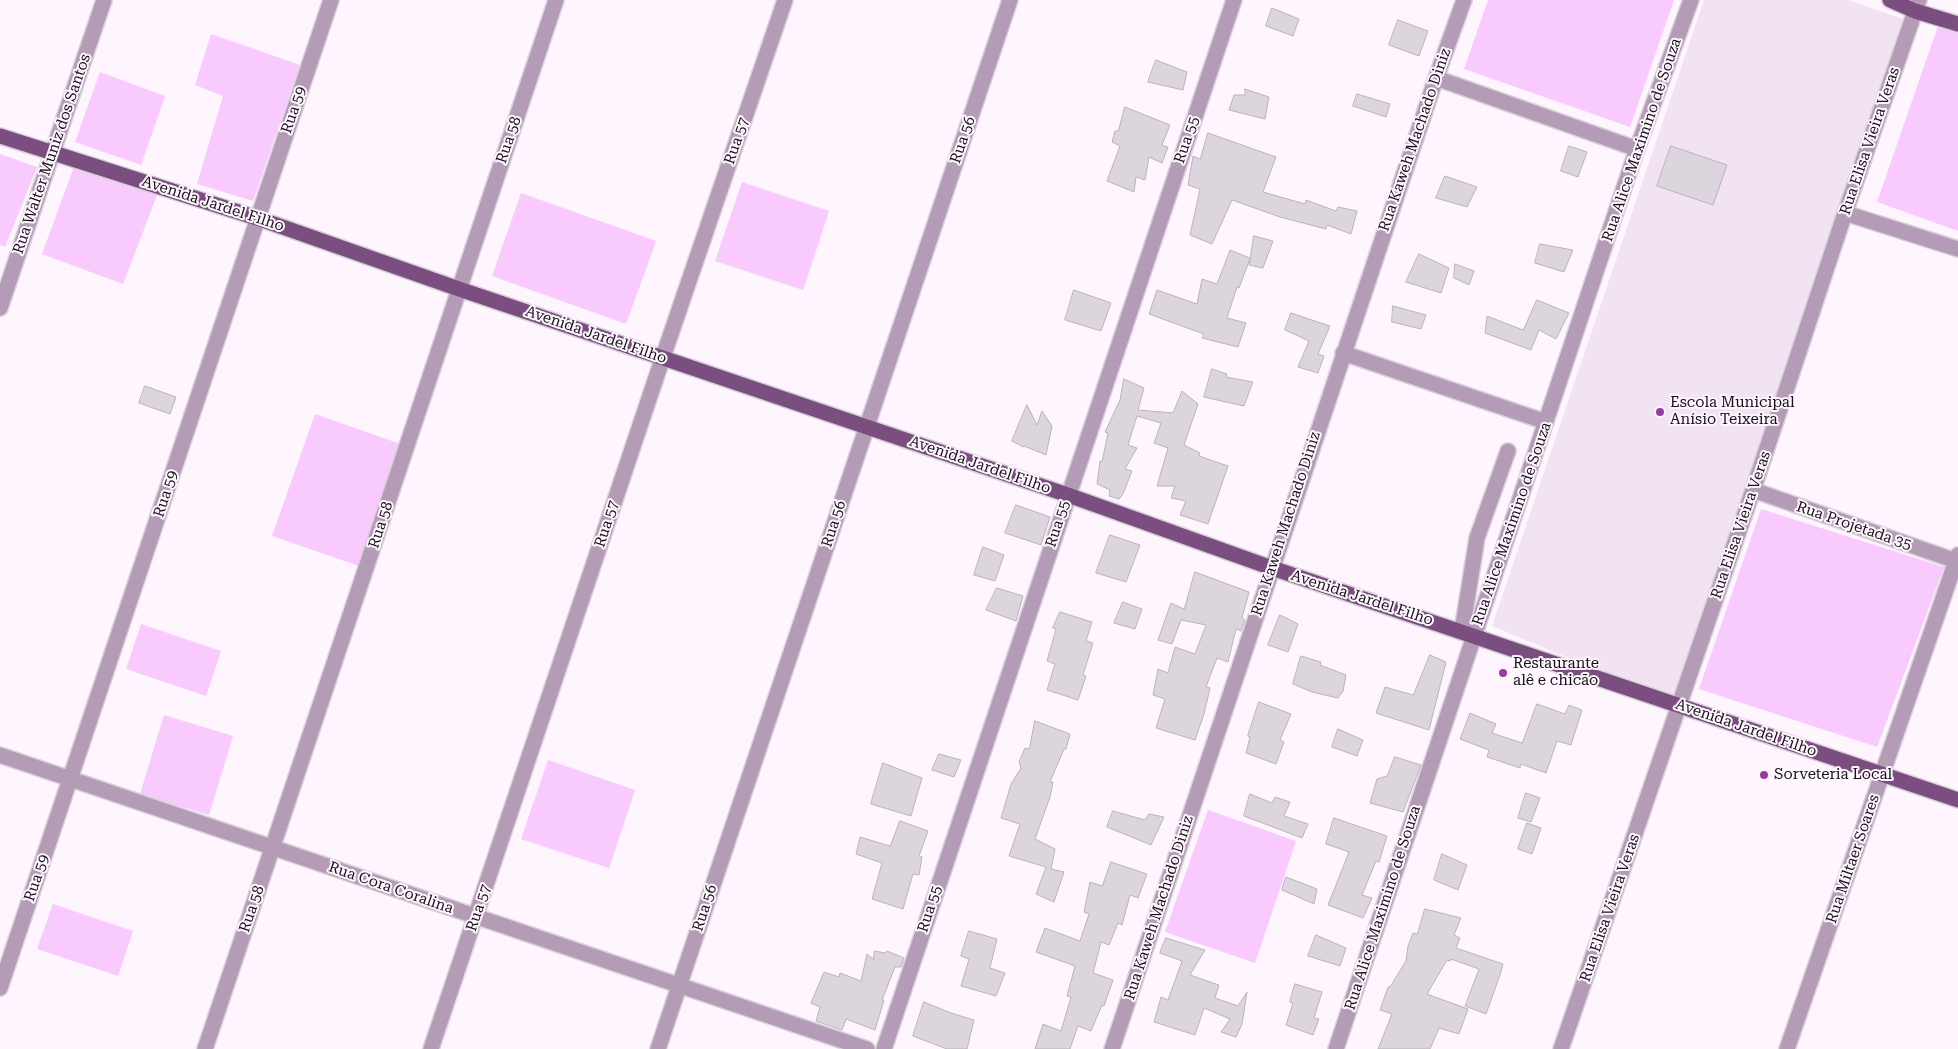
<!DOCTYPE html>
<meta charset="utf-8">
<style>
body{margin:0}
canvas{display:block;background:#fef5ff}
</style>
<canvas width="1958" height="1049"></canvas>
<script>
const ctx = document.querySelector('canvas').getContext('2d');
ctx.lineJoin = 'round';
function fill(path, color) { ctx.fillStyle = color; ctx.fill(path, 'evenodd'); }
function strokePath(path, color, width, dash) { ctx.strokeStyle = color; ctx.lineWidth = width; ctx.lineCap = dash ? 'butt' : 'round'; ctx.setLineDash(dash || []); ctx.stroke(path); }
function label(font, color, halo, rows, align = 'center') {
  ctx.font = font + ' "Roboto Serif",serif'; ctx.lineWidth = 4; ctx.setLineDash([]); ctx.textBaseline = 'middle'; ctx.strokeStyle = halo; ctx.fillStyle = color; for (const [text, x, y, turn = 0] of rows) {
    ctx.save(); ctx.translate(x, y); ctx.rotate((+turn || 0) * Math.PI / 180); ctx.textAlign = isNaN(turn) ? turn : align; if (halo) ctx.strokeText(text, 0, 0); ctx.fillText(text, 0, 0); ctx.restore();
  }
}
fill(new Path2D(`
 M 1704,0 L 1848,0 L 1903,19 L 1678,704 L 1492,626 Z`), '#f1e3f2');
fill(new Path2D(`
 M 1488,0 L 1674,0 L 1630,127 L 1464,69 Z
 M 1938,26 L 1958,33 L 1958,231 L 1877,202 Z
 M 211,34 L 300,65 L 253,201 L 197,184 L 223,96 L 195,85 Z
 M 100,72 L 165,96 L 141,165 L 75,142 Z
 M 0,154 L 37,167 L 5,247 L 0,245 Z
 M 75,164 L 157,195 L 123,284 L 42,254 Z
 M 742,182 L 829,211 L 803,290 L 715,261 Z
 M 521,193 L 656,241 L 626,324 L 492,276 Z
 M 315,414 L 403,445 L 362,567 L 272,536 Z
 M 1761,509 L 1944,567 L 1877,747 L 1699,689 Z
 M 141,624 L 221,651 L 206,696 L 126,669 Z
 M 164,715 L 233,736 L 209,815 L 140,794 Z
 M 548,760 L 635,790 L 609,868 L 521,839 Z
 M 1208,810 L 1296,841 L 1255,963 L 1165,932 Z
 M 53,904 L 133,931 L 118,976 L 37,949 Z`), '#f8cafe');
const building = new Path2D(`
 M 1272,8 L 1299,19 L 1293,36 L 1266,26 Z
 M 1398,20 L 1428,31 L 1419,56 L 1389,45 Z
 M 1156,60 L 1187,72 L 1183,90 L 1148,82 Z
 M 1245,89 L 1269,97 L 1265,119 L 1229,110 L 1234,95 L 1245,95 Z
 M 1357,94 L 1390,104 L 1386,117 L 1353,106 Z
 M 1125,107 L 1170,125 L 1162,145 L 1168,147 L 1162,163 L 1149,157 L 1145,180 L 1136,177 L 1134,192 L 1107,181 L 1120,146 L 1112,142 L 1115,131 L 1118,131 Z
 M 1208,133 L 1276,157 L 1263,192 L 1305,204 L 1306,200 L 1336,211 L 1338,207 L 1357,211 L 1351,234 L 1327,225 L 1326,229 L 1280,217 L 1232,200 L 1212,244 L 1190,235 L 1200,189 L 1188,185 L 1193,156 L 1200,159 Z
 M 1569,146 L 1587,152 L 1578,177 L 1561,171 Z
 M 1671,146 L 1727,165 L 1713,205 L 1657,186 Z
 M 1445,176 L 1477,187 L 1467,207 L 1436,198 Z
 M 1254,236 L 1273,241 L 1263,268 L 1249,265 L 1250,259 L 1239,288 L 1237,287 L 1227,318 L 1246,323 L 1238,347 L 1202,338 L 1204,334 L 1149,314 L 1157,290 L 1197,304 L 1202,279 L 1217,284 L 1230,250 L 1250,258 Z
 M 1540,244 L 1573,250 L 1564,272 L 1535,263 Z
 M 1419,254 L 1449,268 L 1441,293 L 1406,282 Z
 M 1455,264 L 1474,271 L 1469,285 L 1454,278 Z
 M 1074,290 L 1111,303 L 1101,331 L 1065,320 Z
 M 1537,300 L 1569,313 L 1556,339 L 1539,330 L 1531,350 L 1485,333 L 1487,316 L 1523,330 Z
 M 1393,306 L 1426,315 L 1421,329 L 1392,322 Z
 M 1291,313 L 1330,326 L 1318,354 L 1324,356 L 1318,373 L 1298,367 L 1309,341 L 1285,330 Z
 M 1212,369 L 1227,374 L 1226,377 L 1253,382 L 1244,406 L 1204,397 Z
 M 1124,379 L 1144,388 L 1138,410 L 1173,413 L 1182,391 L 1198,404 L 1184,445 L 1200,453 L 1199,456 L 1228,466 L 1208,524 L 1180,515 L 1186,501 L 1171,498 L 1175,486 L 1157,486 L 1168,448 L 1154,443 L 1161,423 L 1137,416 L 1128,445 L 1137,448 L 1125,469 L 1132,471 L 1123,494 L 1119,499 L 1109,496 L 1110,490 L 1097,484 L 1100,461 L 1102,462 L 1108,433 L 1105,432 L 1120,400 Z
 M 145,386 L 176,397 L 170,414 L 139,403 Z
 M 1027,405 L 1037,425 L 1042,411 L 1052,426 L 1046,455 L 1024,446 L 1023,447 L 1012,441 Z
 M 1016,505 L 1050,517 L 1041,545 L 1005,533 Z
 M 1110,535 L 1140,545 L 1126,582 L 1096,573 Z
 M 983,547 L 1004,555 L 995,581 L 974,575 Z
 M 1195,572 L 1249,592 L 1242,618 L 1245,620 L 1241,631 L 1236,629 L 1228,662 L 1217,658 L 1206,687 L 1210,688 L 1204,714 L 1195,740 L 1156,728 L 1165,699 L 1153,695 L 1158,669 L 1168,673 L 1175,647 L 1195,654 L 1206,625 L 1181,620 L 1172,644 L 1158,640 L 1171,603 L 1184,609 Z
 M 997,588 L 1023,596 L 1016,621 L 986,610 Z
 M 1123,602 L 1142,609 L 1135,629 L 1114,623 Z
 M 1060,612 L 1092,622 L 1086,641 L 1093,643 L 1083,675 L 1086,676 L 1078,700 L 1047,690 L 1055,664 L 1047,661 L 1056,629 L 1053,628 Z
 M 1280,615 L 1298,624 L 1288,652 L 1268,645 Z
 M 1430,655 L 1446,662 L 1429,730 L 1376,713 L 1385,687 L 1413,695 Z
 M 1301,656 L 1321,662 L 1320,665 L 1346,675 L 1343,691 L 1338,698 L 1312,692 L 1293,684 Z
 M 1259,702 L 1291,714 L 1280,740 L 1284,742 L 1276,764 L 1246,753 L 1250,737 L 1248,736 Z
 M 1537,704 L 1565,714 L 1569,705 L 1582,710 L 1571,745 L 1557,741 L 1546,773 L 1521,764 L 1520,768 L 1487,757 L 1489,750 L 1460,739 L 1470,713 L 1496,724 L 1492,733 L 1522,743 Z
 M 1035,721 L 1070,734 L 1066,749 L 1064,749 L 1050,782 L 1053,782 L 1050,797 L 1035,839 L 1055,849 L 1051,869 L 1064,872 L 1054,902 L 1036,894 L 1046,867 L 1009,856 L 1020,824 L 1001,818 L 1011,784 L 1021,768 L 1019,762 L 1025,748 L 1029,749 Z
 M 1338,729 L 1363,740 L 1357,756 L 1332,747 Z
 M 939,754 L 961,760 L 954,777 L 932,770 Z
 M 1395,757 L 1421,765 L 1403,812 L 1370,803 L 1377,779 L 1387,776 Z
 M 883,763 L 922,778 L 911,816 L 871,804 Z
 M 1526,793 L 1540,798 L 1531,822 L 1518,818 Z
 M 1250,794 L 1272,803 L 1275,797 L 1290,802 L 1284,816 L 1308,824 L 1302,838 L 1244,816 Z
 M 1113,811 L 1145,820 L 1149,814 L 1164,817 L 1151,845 L 1107,827 Z
 M 1334,818 L 1387,836 L 1379,862 L 1376,861 L 1362,895 L 1372,898 L 1363,918 L 1328,905 L 1349,852 L 1326,844 Z
 M 900,821 L 928,831 L 919,856 L 922,857 L 919,875 L 913,874 L 903,909 L 872,899 L 882,863 L 856,854 L 860,837 L 890,846 Z
 M 1527,823 L 1541,828 L 1532,854 L 1518,849 Z
 M 1442,854 L 1467,865 L 1458,890 L 1434,880 Z
 M 1111,862 L 1147,874 L 1138,898 L 1130,895 L 1122,925 L 1118,923 L 1109,945 L 1101,942 L 1093,973 L 1113,980 L 1104,1006 L 1102,1005 L 1091,1031 L 1078,1026 L 1070,1049 L 1035,1049 L 1043,1024 L 1061,1031 L 1071,997 L 1067,996 L 1075,966 L 1036,952 L 1045,928 L 1080,941 L 1089,914 L 1084,912 L 1090,882 L 1102,886 Z
 M 1286,877 L 1317,889 L 1314,904 L 1282,890 Z
 M 1425,909 L 1461,918 L 1454,935 L 1460,938 L 1456,948 L 1503,964 L 1500,975 L 1486,1014 L 1465,1006 L 1479,969 L 1451,959 L 1450,961 L 1447,960 L 1427,994 L 1468,1009 L 1459,1034 L 1439,1028 L 1430,1049 L 1378,1049 L 1392,1014 L 1380,1010 L 1388,987 L 1390,987 L 1406,961 L 1408,946 L 1413,933 L 1417,934 Z
 M 969,931 L 997,939 L 990,968 L 1005,973 L 996,996 L 961,986 L 969,959 L 961,956 Z
 M 1316,935 L 1346,948 L 1340,966 L 1308,956 Z
 M 1166,938 L 1205,950 L 1190,975 L 1219,985 L 1215,998 L 1238,1006 L 1247,992 L 1242,1024 L 1236,1037 L 1221,1032 L 1230,1019 L 1204,1008 L 1195,1035 L 1154,1022 L 1161,997 L 1168,1000 L 1182,961 L 1160,953 Z
 M 875,951 L 885,953 L 887,951 L 904,958 L 901,967 L 895,967 L 882,1000 L 884,1000 L 875,1030 L 846,1019 L 842,1030 L 816,1021 L 820,1007 L 811,1003 L 824,972 L 839,977 L 840,973 L 861,981 L 867,954 L 873,959 Z
 M 1295,984 L 1322,992 L 1314,1018 L 1319,1019 L 1313,1035 L 1286,1025 L 1293,1003 L 1290,1002 Z
 M 924,1002 L 951,1013 L 974,1020 L 967,1049 L 947,1049 L 913,1036 Z`);
fill(building, '#ddd5de');
strokePath(building, '#bbb3bc', 1);
const minor = new Path2D(`
 M 1436,78 L 1637,149
 M 1845,213 L 1958,249
 M 0,308 L 104,0
 M 1343,353 L 1546,422
 M 1753,490 L 1956,561
 M 1462,631 L 1477,538 L 1508,451
 M 0,755 L 867,1049
 M 0,988 L 331,0
 M 205,1049 L 556,0
 M 431,1049 L 663,357 L 785,0
 M 658,1049 L 1010,0
 M 884,1049 L 1234,0
 M 1112,1049 L 1436,78 L 1464,0
 M 1336,1049 L 1637,149 L 1691,0
 M 1561,1049 L 1753,490 L 1845,213 L 1919,0
 M 1787,1049 L 1958,555`);
const major = new Path2D(`
 M 1890,0 L 1915,11 L 1958,24
 M 0,136 L 257,218 L 459,289 L 1068,495 L 1272,568 L 1958,800`);
strokePath(minor, '#d9d1da', 18);
strokePath(major, '#d9d1da', 18);
strokePath(minor, '#b49cb7', 15);
strokePath(major, '#7a4e7f', 15);
for (const [x, y, r, color] of [
 [1660,412,5,"#983ba5"],
 [1503,673,5,"#983ba5"],
 [1764,775,5,"#983ba5"]
]) { const dot = new Path2D(); dot.arc(x, y, r, 0, 2 * Math.PI); ctx.fillStyle = color; ctx.fill(dot); strokePath(dot, '#fef5ff', 2); }
label('15px', '#141215', '#fef5ff', [
 ["Rua 59",294,110,-71],
 ["Rua 58",509,140,-71],
 ["Rua 56",963,140,-71],
 ["Rua 55",1187,140,-71],
 ["Rua Kaweh Machado Diniz",1415,140,-71],
 ["Rua Alice Maximino de Souza",1642,140,-71],
 ["Rua 57",737,141,-71],
 ["Rua Elisa Vieira Veras",1870,141,-71],
 ["Rua Walter Muniz dos Santos",52,154,-71],
 ["Avenida Jardel Filho",213,204,18],
 ["Avenida Jardel Filho",596,335,19],
 ["Avenida Jardel Filho",980,465,19],
 ["Rua 59",166,494,-72],
 ["Rua 57",607,524,-72],
 ["Rua 56",834,524,-72],
 ["Rua 55",1058,524,-72],
 ["Rua Kaweh Machado Diniz",1286,524,-72],
 ["Rua Alice Maximino de Souza",1512,524,-71],
 ["Rua 58",381,525,-72],
 ["Rua Elisa Vieira Veras",1741,525,-71],
 ["Rua Projetada 35",1854,526,19],
 ["Avenida Jardel Filho",1362,598,18],
 ["Avenida Jardel Filho",1746,728,19],
 ["Rua Miltaer Soares",1853,859,-71],
 ["Rua 59",37,878,-71],
 ["Rua Cora Coralina",391,888,19],
 ["Rua 57",479,908,-71],
 ["Rua 56",705,908,-72],
 ["Rua Kaweh Machado Diniz",1159,908,-72],
 ["Rua Alice Maximino de Souza",1383,908,-72],
 ["Rua Elisa Vieira Veras",1610,908,-71],
 ["Rua 58",252,909,-71],
 ["Rua 55",930,909,-72]
]);
label('15px', '#141215', '#fef5ff', [
 ["Escola Municipal",1670,403],
 ["Anísio Teixeira",1670,420],
 ["Restaurante",1513,664],
 ["alê e chicão",1513,681],
 ["Sorveteria Local",1774,775]
], 'left');
</script>
